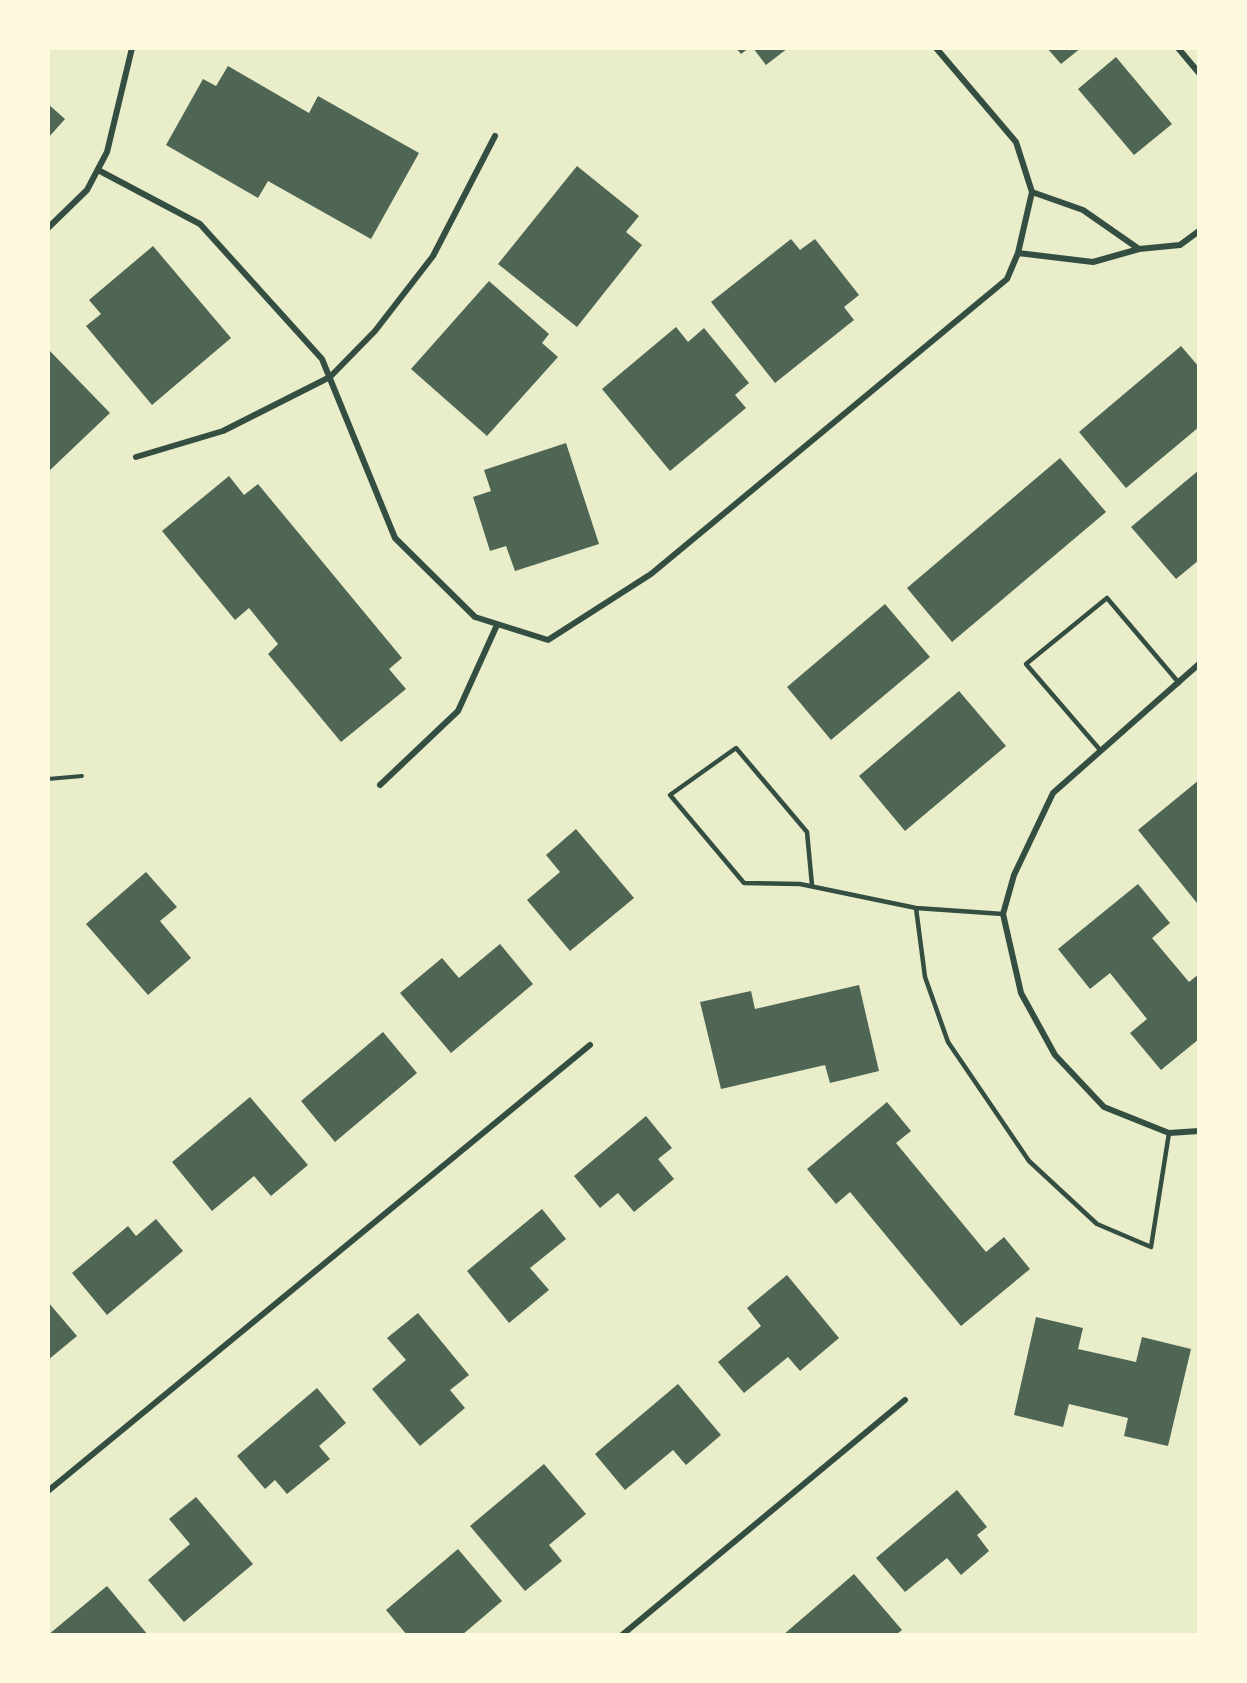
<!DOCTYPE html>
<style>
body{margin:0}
#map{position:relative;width:1247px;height:1683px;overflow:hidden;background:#e9edc9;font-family:"DejaVu Sans",sans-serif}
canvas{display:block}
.frame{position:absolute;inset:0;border:50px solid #fefae0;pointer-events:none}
</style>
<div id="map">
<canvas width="1247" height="1683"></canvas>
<div class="frame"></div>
</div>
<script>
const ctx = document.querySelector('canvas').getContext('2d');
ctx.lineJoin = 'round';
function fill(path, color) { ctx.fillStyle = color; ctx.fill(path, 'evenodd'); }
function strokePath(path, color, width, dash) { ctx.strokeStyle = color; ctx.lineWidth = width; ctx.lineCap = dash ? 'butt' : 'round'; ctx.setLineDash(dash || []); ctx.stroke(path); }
fill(new Path2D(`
 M 736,48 L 749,48 L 741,54 Z
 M 753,48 L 788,48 L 766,65 Z
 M 1047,48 L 1081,48 L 1061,64 Z
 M 1116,57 L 1172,124 L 1134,155 L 1078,89 Z
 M 228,66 L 309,113 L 318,96 L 419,153 L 371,239 L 268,181 L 258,198 L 166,145 L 203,79 L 216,86 Z
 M 48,104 L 65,119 L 48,138 Z
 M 577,166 L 639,216 L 626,232 L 642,245 L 577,327 L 498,264 Z
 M 791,239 L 800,250 L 815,239 L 859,295 L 844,307 L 854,320 L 775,383 L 711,302 Z
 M 153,246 L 231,338 L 152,405 L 86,326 L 101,314 L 89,300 Z
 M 489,281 L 549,334 L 542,343 L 558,357 L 487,436 L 411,369 Z
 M 676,327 L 688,342 L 704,328 L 749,383 L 735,395 L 746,408 L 670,471 L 602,389 Z
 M 1181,346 L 1199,367 L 1199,427 L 1126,488 L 1079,432 Z
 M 48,349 L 110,413 L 48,472 Z
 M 566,443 L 599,544 L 515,571 L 506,546 L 490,551 L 473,497 L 491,491 L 484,470 Z
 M 1060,458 L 1106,512 L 952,642 L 907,588 Z
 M 1199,470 L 1199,560 L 1176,579 L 1131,527 Z
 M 229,476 L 244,495 L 258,484 L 402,658 L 389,669 L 406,689 L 341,742 L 268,654 L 278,644 L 249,608 L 235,620 L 162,531 Z
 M 885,604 L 930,657 L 831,740 L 787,687 Z
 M 959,691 L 1006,746 L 905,831 L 859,776 Z
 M 1199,780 L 1199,902 L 1197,903 L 1138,830 Z
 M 576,829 L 634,898 L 570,951 L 527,900 L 560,872 L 546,855 Z
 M 146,872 L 177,907 L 160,921 L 191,958 L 148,995 L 86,924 Z
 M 1138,884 L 1170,923 L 1152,938 L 1189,982 L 1199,974 L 1199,1039 L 1161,1070 L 1130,1033 L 1147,1019 L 1110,973 L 1090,989 L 1058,949 Z
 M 500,944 L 533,984 L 451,1053 L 400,993 L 442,958 L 459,978 Z
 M 859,985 L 879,1071 L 830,1083 L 825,1065 L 721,1089 L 700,1002 L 751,991 L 755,1009 Z
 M 383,1032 L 417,1073 L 335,1142 L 301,1101 Z
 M 250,1097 L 308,1165 L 271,1196 L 254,1176 L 212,1211 L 172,1162 Z
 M 887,1102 L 911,1131 L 896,1143 L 986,1252 L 1004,1237 L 1030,1269 L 961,1326 L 850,1192 L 836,1204 L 807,1169 Z
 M 646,1116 L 672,1148 L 658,1159 L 674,1179 L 634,1212 L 618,1193 L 600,1208 L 574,1176 Z
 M 542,1209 L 566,1239 L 530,1268 L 549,1290 L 509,1323 L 467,1271 Z
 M 156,1219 L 183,1251 L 107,1315 L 72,1273 L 128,1226 L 136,1236 Z
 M 787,1275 L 839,1338 L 800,1371 L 788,1357 L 744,1393 L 718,1362 L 761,1326 L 747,1308 Z
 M 48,1302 L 77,1336 L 48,1360 Z
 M 418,1313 L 469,1375 L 450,1390 L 465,1408 L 420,1446 L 372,1389 L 406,1360 L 387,1338 Z
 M 1036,1317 L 1083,1328 L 1078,1349 L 1136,1362 L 1142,1337 L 1191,1349 L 1168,1446 L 1124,1436 L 1128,1418 L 1069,1404 L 1063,1427 L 1014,1415 Z
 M 678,1384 L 721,1435 L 686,1465 L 673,1450 L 625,1490 L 595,1454 Z
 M 317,1388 L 346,1423 L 319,1446 L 330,1459 L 287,1494 L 275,1480 L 265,1489 L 237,1456 Z
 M 544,1464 L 586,1514 L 549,1545 L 562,1561 L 525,1591 L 470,1526 Z
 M 957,1490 L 987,1527 L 977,1535 L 989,1551 L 961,1575 L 947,1558 L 905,1592 L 876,1558 Z
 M 196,1497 L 253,1564 L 184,1622 L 148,1580 L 190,1544 L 169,1519 Z
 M 458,1549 L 502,1601 L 462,1635 L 407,1635 L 386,1610 Z
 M 854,1574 L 902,1630 L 896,1635 L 783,1635 Z
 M 107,1586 L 148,1635 L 48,1635 Z`), '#4f6655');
strokePath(new Path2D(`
 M 48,779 L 82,776`), '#344e41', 4);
strokePath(new Path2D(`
 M 1101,751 L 1026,664 L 1107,598 L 1179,683
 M 812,885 L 807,832 L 736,748 L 670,795 L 744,883 L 800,884 L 916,908 L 1003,914
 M 916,908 L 925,977 L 948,1042 L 1029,1161 L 1097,1224 L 1151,1247 L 1169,1133`), '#344e41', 4.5);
strokePath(new Path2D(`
 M 1178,48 L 1199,73
 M 98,170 L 200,224 L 322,359 L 395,538 L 475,617 L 548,640 L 651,574 L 1007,279 L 1018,253 L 1032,192 L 1016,142 L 936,48
 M 1032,192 L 1083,210 L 1139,249
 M 48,228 L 87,190 L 107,152 L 132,48
 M 1018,253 L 1093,262 L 1139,249 L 1180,245 L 1199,231
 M 136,457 L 223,431 L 330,377 L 375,331 L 433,256 L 495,136
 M 1199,664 L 1053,793 L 1014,875 L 1003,914 L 1021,993 L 1055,1055 L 1104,1107 L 1169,1133 L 1199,1131
 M 380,785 L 458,711 L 497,625
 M 48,1491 L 590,1045
 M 622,1635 L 905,1400`), '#344e41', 6);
</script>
